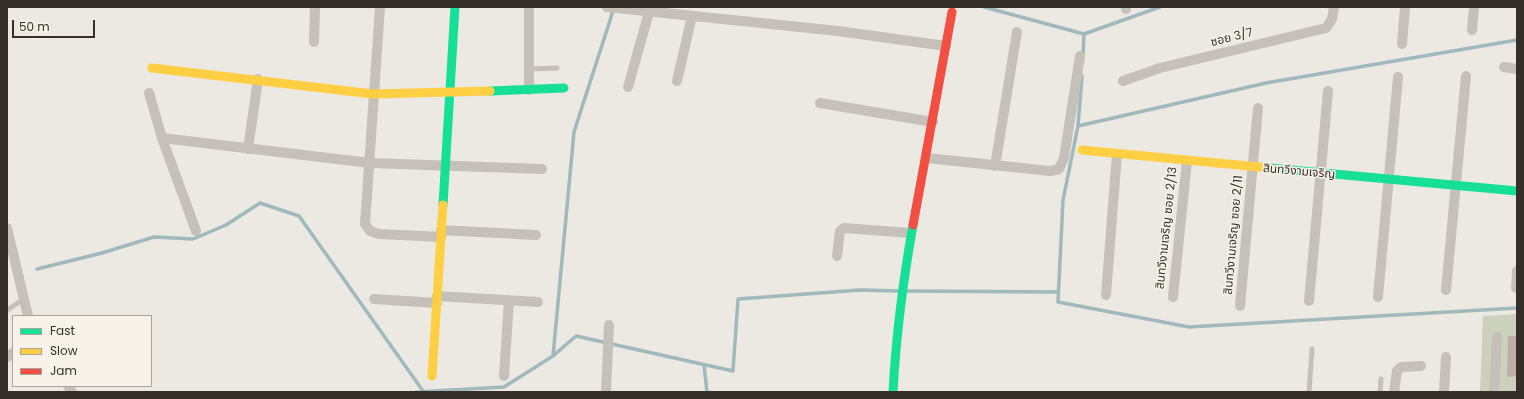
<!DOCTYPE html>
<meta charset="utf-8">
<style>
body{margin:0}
#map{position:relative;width:1524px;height:399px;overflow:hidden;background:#ece8e2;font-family:Poppins,sans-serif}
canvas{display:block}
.frame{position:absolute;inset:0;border:8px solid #352e29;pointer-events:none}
.legend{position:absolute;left:12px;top:315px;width:140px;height:72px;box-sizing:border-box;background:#f8f3ea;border:1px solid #aaa49d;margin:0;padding:5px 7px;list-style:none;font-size:12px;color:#352e29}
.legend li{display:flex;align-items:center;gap:8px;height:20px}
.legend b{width:20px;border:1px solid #aaa49d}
.scale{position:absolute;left:12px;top:20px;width:83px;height:18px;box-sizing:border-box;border:2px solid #352e29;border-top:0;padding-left:5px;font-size:12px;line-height:14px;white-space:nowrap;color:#352e29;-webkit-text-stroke:3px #f8f3ea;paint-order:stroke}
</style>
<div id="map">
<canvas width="1524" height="399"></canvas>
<div class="frame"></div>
<ul class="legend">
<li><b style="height:5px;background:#16e098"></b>Fast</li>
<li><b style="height:5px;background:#ffcf43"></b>Slow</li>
<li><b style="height:5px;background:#f24e42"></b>Jam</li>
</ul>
<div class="scale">50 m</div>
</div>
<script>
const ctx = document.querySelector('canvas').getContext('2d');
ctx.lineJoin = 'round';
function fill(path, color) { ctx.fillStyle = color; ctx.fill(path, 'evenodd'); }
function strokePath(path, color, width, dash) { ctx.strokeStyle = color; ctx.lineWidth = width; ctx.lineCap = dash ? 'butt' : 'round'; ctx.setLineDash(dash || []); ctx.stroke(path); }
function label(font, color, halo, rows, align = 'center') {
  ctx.font = font + ' Poppins,"Noto Sans Thai",sans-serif'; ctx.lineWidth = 3; ctx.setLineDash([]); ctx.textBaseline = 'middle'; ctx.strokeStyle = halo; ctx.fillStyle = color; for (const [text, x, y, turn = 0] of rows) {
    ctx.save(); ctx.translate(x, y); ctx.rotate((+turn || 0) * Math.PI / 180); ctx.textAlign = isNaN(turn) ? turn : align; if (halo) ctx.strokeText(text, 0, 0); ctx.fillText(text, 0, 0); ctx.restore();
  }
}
fill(new Path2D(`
 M 1517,314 L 1517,392 L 1480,392 L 1483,316 Z`), '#ccd1bd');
strokePath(new Path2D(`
 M 984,7 L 1084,34 L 1160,7
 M 614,8 L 574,132 L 553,356 L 576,336 L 733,371 L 738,299 L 860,290 L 899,291
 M 1083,56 L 1084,34
 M 1082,76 L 1078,126 L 1063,200 L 1058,302 L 1189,327 L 1517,308
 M 1078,126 L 1266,83 L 1517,40
 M 37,269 L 102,253 L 154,237 L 193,239 L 226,225 L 260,203 L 299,216 L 423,391
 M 906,291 L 1058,292
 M 704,365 L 707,392
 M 416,392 L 504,387 L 553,356`), '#a0b9bc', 3.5);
fill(new Path2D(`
 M 1508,336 L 1517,336 L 1517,376 L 1507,377 Z`), '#beaea5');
strokePath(new Path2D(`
 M 529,69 L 557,68
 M 7,310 L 24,299
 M 1309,392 L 1312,349
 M 1380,392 L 1381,379`), '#c5c0ba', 5);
strokePath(new Path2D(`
 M 380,7 L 365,224 L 370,231 L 379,234 L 441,237
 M 529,7 L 529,90
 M 607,7 L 838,31 L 946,46
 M 1126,7 L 1126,9
 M 1472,30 L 1474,7
 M 314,42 L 315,7
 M 1402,44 L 1405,7
 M 1504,67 L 1517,69
 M 677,81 L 692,16
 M 1123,81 L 1160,68 L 1326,28 L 1332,19 L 1334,7
 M 628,87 L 649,12
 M 149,93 L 162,138 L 196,231
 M 820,103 L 933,122
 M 162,138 L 370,163 L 542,169
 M 248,149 L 258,79
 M 927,158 L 1050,171 L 1059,169 L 1064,158 L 1080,56
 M 995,166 L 1017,32
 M 7,228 L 28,316
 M 441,230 L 536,235
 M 837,256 L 840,231 L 844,228 L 911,233
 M 1516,288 L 1517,271
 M 1446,290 L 1466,76
 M 1106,295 L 1117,154
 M 437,296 L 538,302
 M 1173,297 L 1187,161
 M 1378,297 L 1398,77
 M 374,299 L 437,303
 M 1309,301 L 1328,91
 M 1240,306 L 1258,108
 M 7,357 L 13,353
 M 504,376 L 509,300
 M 68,386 L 72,392
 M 606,392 L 609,325
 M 1394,392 L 1397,371 L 1401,367 L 1421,366
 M 1444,392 L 1446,357
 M 1494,392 L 1497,337`), '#c5c0ba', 10);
strokePath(new Path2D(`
 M 490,91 L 564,88
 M 1270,168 L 1517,191
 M 443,205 L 455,7
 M 893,392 C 896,336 903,281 913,225`), '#16e098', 9);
strokePath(new Path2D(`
 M 152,68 L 373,94 L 490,91
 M 1082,150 L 1270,168
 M 432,376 L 443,205`), '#ffcf43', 9);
strokePath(new Path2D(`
 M 913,225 L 952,12`), '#f24e42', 9);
label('12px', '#352e29', '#f8f3ea', [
 ["ซอย 3/7",1232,38,-14],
 ["สินทวีงามเจริญ",1299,172,5],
 ["สินทวีงามเจริญ ซอย 2/13",1167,228,-84],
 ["สินทวีงามเจริญ ซอย 2/11",1234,235,-85]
]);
</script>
